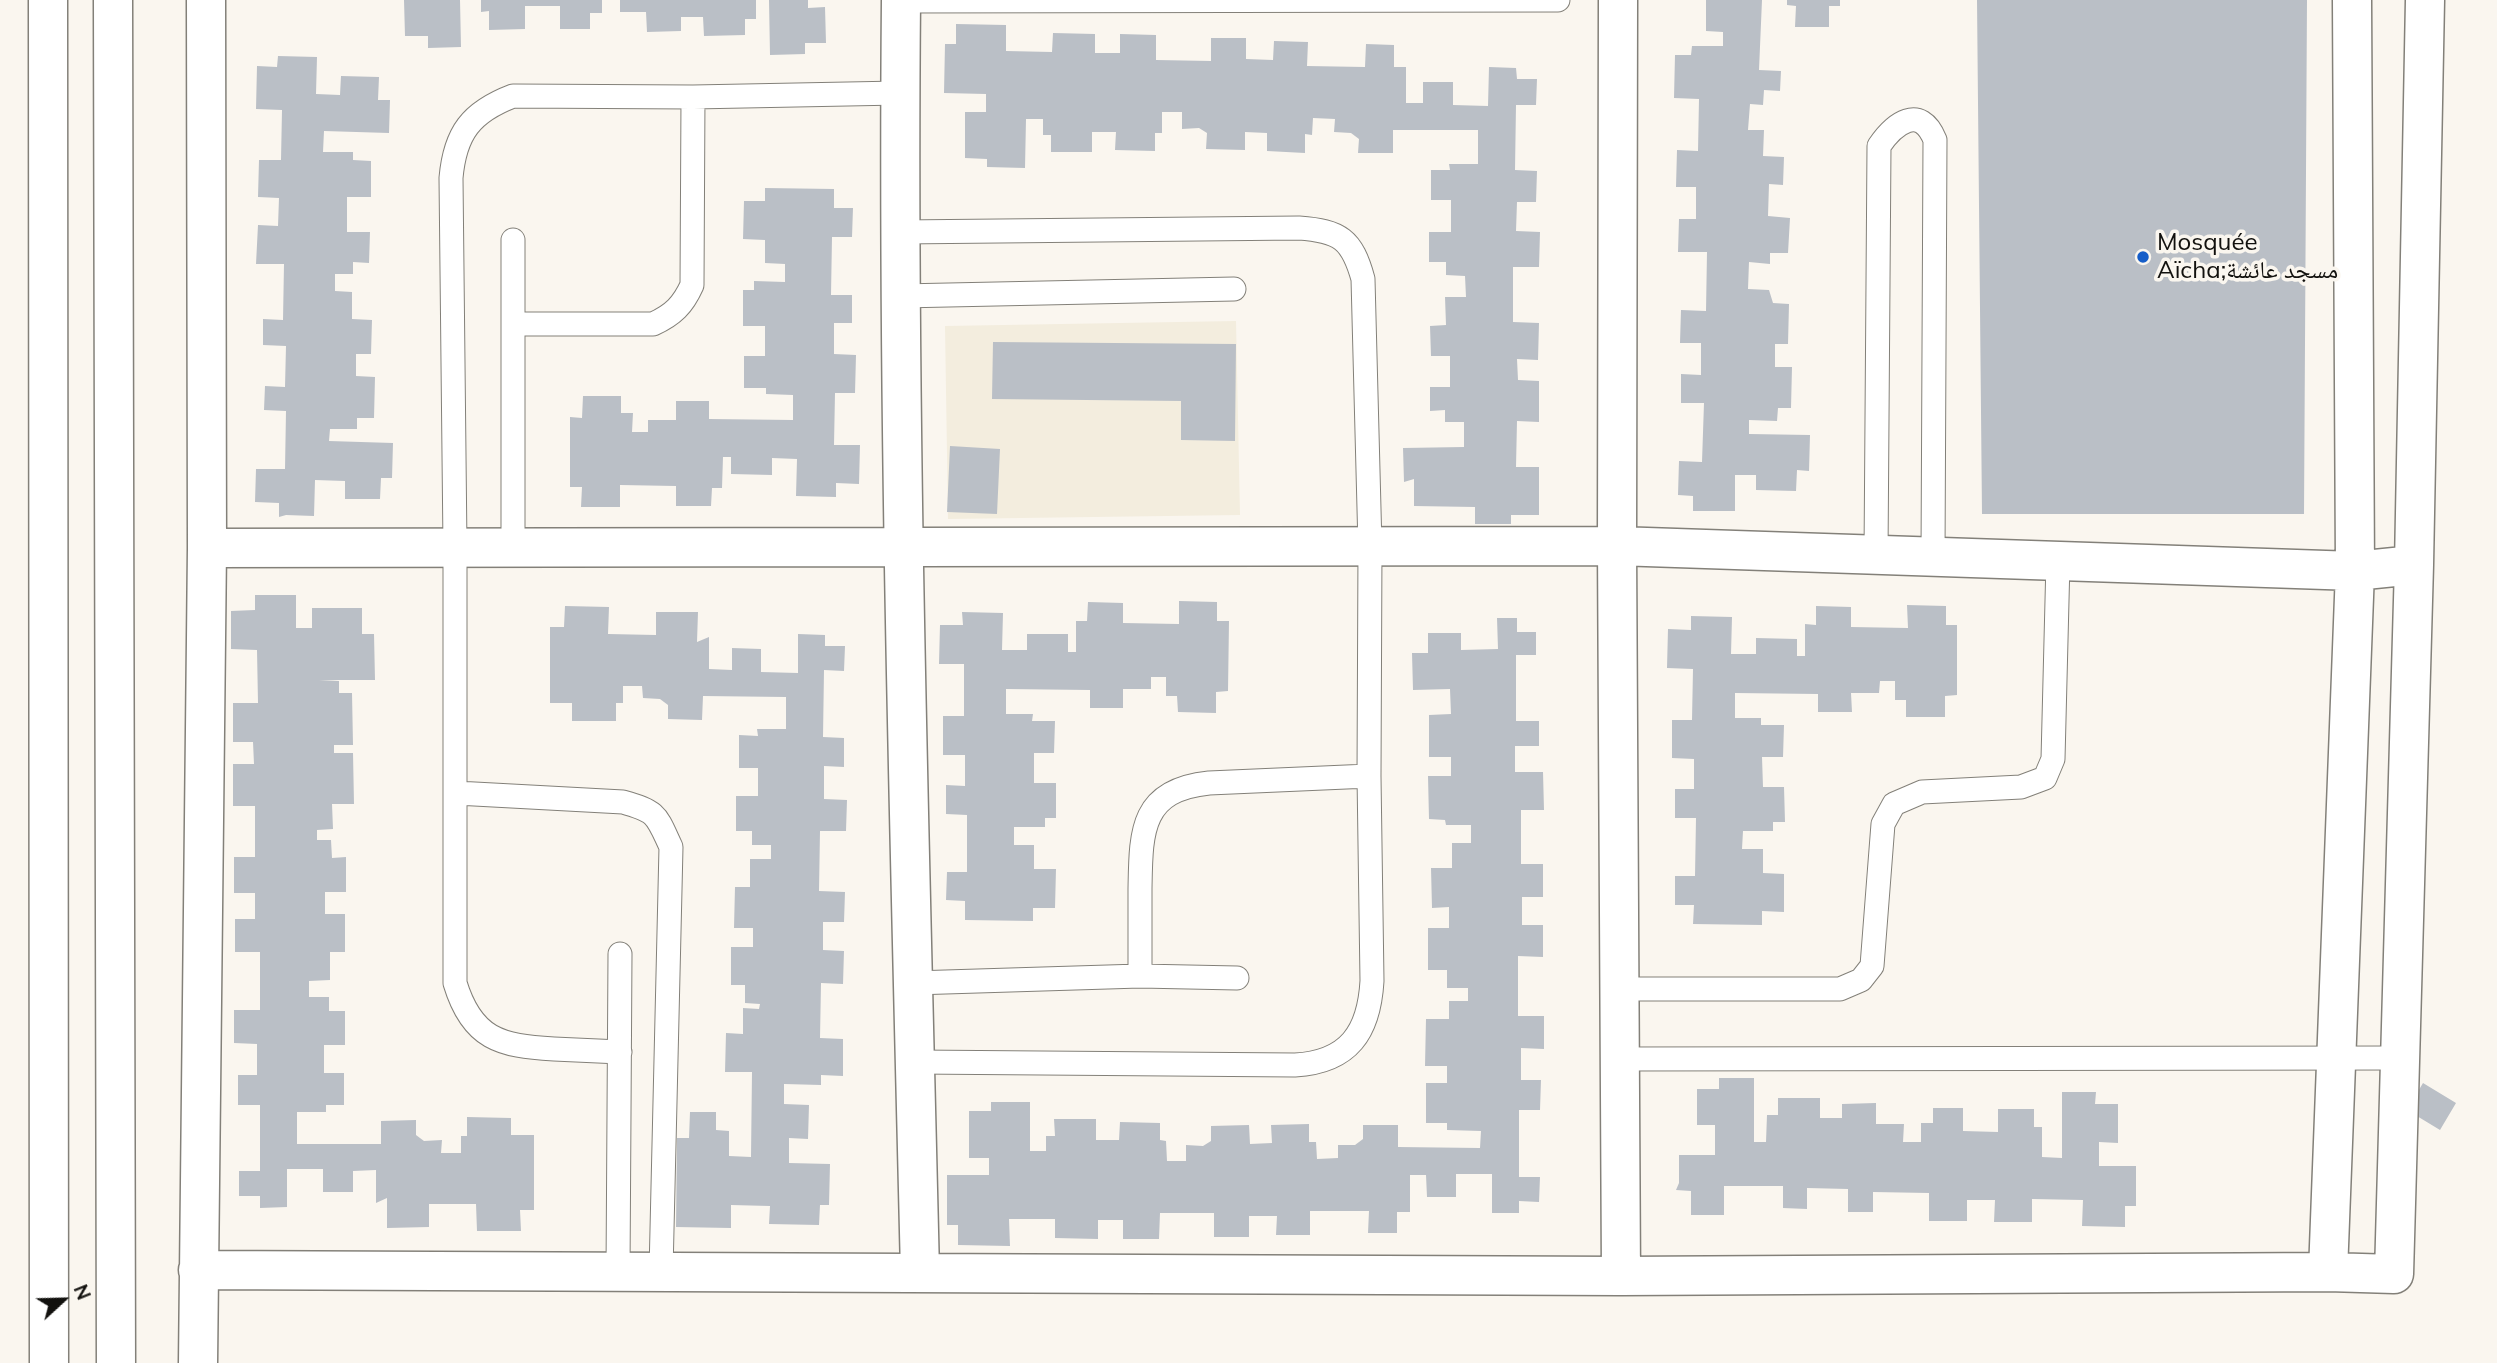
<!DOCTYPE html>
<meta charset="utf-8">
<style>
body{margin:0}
#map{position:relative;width:2497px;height:1363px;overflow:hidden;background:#faf6ef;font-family:Mulish,sans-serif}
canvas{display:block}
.north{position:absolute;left:28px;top:1265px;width:70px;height:70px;-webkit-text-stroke:5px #faf6ef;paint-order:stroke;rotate:68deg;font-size:19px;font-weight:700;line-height:28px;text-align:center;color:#12110e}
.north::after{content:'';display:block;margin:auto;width:24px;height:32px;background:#12110e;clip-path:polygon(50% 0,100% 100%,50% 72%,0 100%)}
</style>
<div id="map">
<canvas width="2497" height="1363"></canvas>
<div class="north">N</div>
</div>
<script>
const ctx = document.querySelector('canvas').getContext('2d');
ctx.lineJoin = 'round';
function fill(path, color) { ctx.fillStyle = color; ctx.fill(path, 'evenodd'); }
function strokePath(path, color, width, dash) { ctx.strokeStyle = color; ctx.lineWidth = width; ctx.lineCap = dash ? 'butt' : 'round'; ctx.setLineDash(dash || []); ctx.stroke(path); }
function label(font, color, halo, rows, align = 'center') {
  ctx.font = font + ' Mulish,"Noto Naskh Arabic",sans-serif'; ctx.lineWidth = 7; ctx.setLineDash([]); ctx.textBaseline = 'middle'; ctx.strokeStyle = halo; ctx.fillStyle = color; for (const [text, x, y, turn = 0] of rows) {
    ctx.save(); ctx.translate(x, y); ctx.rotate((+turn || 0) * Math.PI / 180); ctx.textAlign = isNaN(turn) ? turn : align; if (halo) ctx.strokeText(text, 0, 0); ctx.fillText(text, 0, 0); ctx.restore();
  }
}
fill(new Path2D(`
 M 1236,321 L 1240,515 L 948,519 L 945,326 Z`), '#f3edde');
fill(new Path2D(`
 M 404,0 L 460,0 L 461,47 L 428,48 L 428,36 L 405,36 Z
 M 481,0 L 602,0 L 602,13 L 590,13 L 590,29 L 560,29 L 560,6 L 525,6 L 525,29 L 489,30 L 489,11 L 481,12 Z
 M 620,0 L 756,0 L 756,19 L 745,19 L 745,35 L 704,36 L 703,17 L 681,17 L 681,31 L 647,32 L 646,12 L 620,12 Z
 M 769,0 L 808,0 L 808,8 L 825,7 L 826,43 L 805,43 L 805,54 L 770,55 Z
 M 1706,0 L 1762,0 L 1759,70 L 1781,71 L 1780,91 L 1764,90 L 1763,105 L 1750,104 L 1748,130 L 1764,130 L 1763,156 L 1784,157 L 1783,185 L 1769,184 L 1768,216 L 1790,218 L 1788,253 L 1770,253 L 1770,264 L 1749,262 L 1748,289 L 1769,290 L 1773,303 L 1789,304 L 1788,344 L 1775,344 L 1775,367 L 1792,367 L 1791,408 L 1778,408 L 1777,421 L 1749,420 L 1749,434 L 1810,435 L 1809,471 L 1797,470 L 1796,491 L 1756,490 L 1756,475 L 1735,475 L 1735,511 L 1693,511 L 1693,496 L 1678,495 L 1679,461 L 1702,462 L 1704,403 L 1681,403 L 1681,374 L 1701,375 L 1701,343 L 1680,343 L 1681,310 L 1706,311 L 1707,252 L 1678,252 L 1679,219 L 1696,219 L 1696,187 L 1676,187 L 1677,150 L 1698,151 L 1699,99 L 1674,98 L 1675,55 L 1691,55 L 1692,46 L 1723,46 L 1723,32 L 1706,31 Z
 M 1787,0 L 1840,0 L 1840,6 L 1829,6 L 1829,27 L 1795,27 L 1796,6 L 1787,5 Z
 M 1977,0 L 2307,0 L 2304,514 L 1982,514 Z
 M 956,24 L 1006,25 L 1006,51 L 1052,52 L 1053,33 L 1095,34 L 1095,53 L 1120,53 L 1120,34 L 1156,35 L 1156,60 L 1211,61 L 1211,38 L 1246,38 L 1246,59 L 1273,60 L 1274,41 L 1308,42 L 1307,66 L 1365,67 L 1366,44 L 1394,45 L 1394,67 L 1406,67 L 1406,103 L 1423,103 L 1423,82 L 1453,82 L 1453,105 L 1488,106 L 1489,67 L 1516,68 L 1517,79 L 1537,79 L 1536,105 L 1516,105 L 1515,170 L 1537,171 L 1536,202 L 1517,202 L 1516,231 L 1540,232 L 1539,267 L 1513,267 L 1513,322 L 1539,323 L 1538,360 L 1517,359 L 1518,380 L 1539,381 L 1539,422 L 1517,421 L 1516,467 L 1539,467 L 1539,515 L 1511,515 L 1511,524 L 1475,524 L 1475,507 L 1414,506 L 1414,479 L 1404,482 L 1403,448 L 1464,447 L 1464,422 L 1445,422 L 1445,410 L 1430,411 L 1430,387 L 1450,387 L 1450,356 L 1431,356 L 1430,326 L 1446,325 L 1445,297 L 1466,297 L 1465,276 L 1446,275 L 1446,262 L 1429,262 L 1429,232 L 1451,232 L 1451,200 L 1431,200 L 1431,170 L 1450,170 L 1449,164 L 1478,164 L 1478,130 L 1393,130 L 1393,153 L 1358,153 L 1359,139 L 1351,133 L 1334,132 L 1335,119 L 1313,118 L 1312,135 L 1305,134 L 1305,153 L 1267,151 L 1267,133 L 1245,132 L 1245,150 L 1206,149 L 1207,133 L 1199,128 L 1182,129 L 1182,112 L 1162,112 L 1162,133 L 1155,133 L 1155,151 L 1115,150 L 1116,132 L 1092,132 L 1092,152 L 1051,152 L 1051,135 L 1043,135 L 1043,119 L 1026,119 L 1025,168 L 987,167 L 987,159 L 965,158 L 965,112 L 986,112 L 986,94 L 944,93 L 945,44 L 956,44 Z
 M 278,56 L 317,57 L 316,94 L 340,95 L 341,76 L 379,77 L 378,100 L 390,100 L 389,133 L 324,131 L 323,152 L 353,152 L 353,160 L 371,161 L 371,197 L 347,197 L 347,232 L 370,232 L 369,263 L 353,262 L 353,274 L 335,274 L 335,291 L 352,292 L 352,319 L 372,320 L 371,354 L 356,354 L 356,376 L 375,377 L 374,418 L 357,418 L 357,429 L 330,429 L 329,441 L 393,443 L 392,478 L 381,478 L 380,499 L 345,499 L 345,481 L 315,480 L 314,516 L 286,515 L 279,517 L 279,503 L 255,502 L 256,469 L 285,469 L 286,411 L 264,410 L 265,386 L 285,387 L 286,346 L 263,345 L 263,319 L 283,320 L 284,264 L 256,264 L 258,225 L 278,226 L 279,198 L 258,197 L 259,160 L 281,160 L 282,110 L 256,109 L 257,66 L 277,67 Z
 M 765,188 L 834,189 L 834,208 L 853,208 L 852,237 L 832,237 L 831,295 L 852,295 L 852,323 L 834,323 L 834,354 L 856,355 L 855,393 L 835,393 L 834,445 L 860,445 L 859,484 L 836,483 L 836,497 L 796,496 L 797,459 L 772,458 L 772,475 L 731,474 L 731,457 L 723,457 L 722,488 L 712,488 L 711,506 L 676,506 L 676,486 L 620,485 L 620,507 L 581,507 L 582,487 L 570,487 L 570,417 L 582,418 L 583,396 L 621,396 L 621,413 L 633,413 L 632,432 L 648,432 L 648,420 L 676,420 L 676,401 L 709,401 L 709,419 L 793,420 L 793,395 L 766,394 L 766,388 L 744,388 L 744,356 L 765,356 L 765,326 L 743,326 L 743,290 L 754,290 L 754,281 L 785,282 L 785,264 L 765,263 L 765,240 L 743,239 L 744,201 L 765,201 Z
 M 993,342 L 1236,344 L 1235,441 L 1181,440 L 1181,401 L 992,399 Z
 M 950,446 L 1000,449 L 997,514 L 947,512 Z
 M 255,595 L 296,595 L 296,628 L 312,628 L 312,608 L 362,608 L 362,634 L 374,634 L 375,680 L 319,680 L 339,681 L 339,693 L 352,693 L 353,745 L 334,745 L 334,753 L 353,753 L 354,804 L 332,804 L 333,829 L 317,830 L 317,840 L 331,840 L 332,858 L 346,857 L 346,892 L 325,892 L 325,914 L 345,914 L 345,952 L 330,952 L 330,980 L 309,981 L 309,997 L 329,997 L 329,1011 L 345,1011 L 345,1045 L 324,1045 L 324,1073 L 344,1073 L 344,1105 L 326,1105 L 326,1112 L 297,1112 L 297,1144 L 381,1144 L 381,1121 L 416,1120 L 416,1135 L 424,1141 L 442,1140 L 441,1153 L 461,1153 L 461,1136 L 467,1136 L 467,1117 L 511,1118 L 511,1135 L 534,1135 L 534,1210 L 520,1210 L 521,1231 L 477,1231 L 476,1204 L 429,1204 L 429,1227 L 387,1228 L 387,1198 L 376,1203 L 376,1170 L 353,1171 L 353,1192 L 323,1192 L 323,1169 L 287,1169 L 287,1207 L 260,1208 L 260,1196 L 239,1196 L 239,1171 L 260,1171 L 260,1105 L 238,1105 L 238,1075 L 257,1075 L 257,1044 L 234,1043 L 234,1010 L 260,1010 L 260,952 L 235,952 L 235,919 L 255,919 L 255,893 L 234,893 L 234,857 L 255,857 L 255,806 L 233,806 L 233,764 L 254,764 L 253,742 L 233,742 L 233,703 L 258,703 L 257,650 L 231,649 L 231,611 L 255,610 Z
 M 1179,601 L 1217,602 L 1217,621 L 1229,621 L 1228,691 L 1216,692 L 1216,713 L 1178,712 L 1177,696 L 1166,696 L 1166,677 L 1151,677 L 1151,689 L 1123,689 L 1123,708 L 1090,708 L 1090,690 L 1006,689 L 1006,714 L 1033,714 L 1032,721 L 1055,721 L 1054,753 L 1034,753 L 1034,783 L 1056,783 L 1056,818 L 1045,818 L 1045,827 L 1014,827 L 1014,845 L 1034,845 L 1034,869 L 1056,869 L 1055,908 L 1033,908 L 1033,921 L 965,920 L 965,901 L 946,900 L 947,872 L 967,872 L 967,815 L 946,814 L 946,785 L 965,786 L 965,755 L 943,755 L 943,716 L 964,716 L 964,664 L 939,664 L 940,625 L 963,625 L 962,612 L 1003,613 L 1002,650 L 1027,650 L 1027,634 L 1068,634 L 1068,652 L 1076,652 L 1076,621 L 1087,621 L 1088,602 L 1123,603 L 1123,623 L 1179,624 Z
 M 1907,605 L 1946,606 L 1946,625 L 1957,625 L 1957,695 L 1945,696 L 1945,717 L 1906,717 L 1906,700 L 1895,700 L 1895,681 L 1880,681 L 1879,693 L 1851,693 L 1852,712 L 1818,712 L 1818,694 L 1735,693 L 1735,718 L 1761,718 L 1761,725 L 1784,725 L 1783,757 L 1762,757 L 1763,787 L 1784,787 L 1785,822 L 1773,822 L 1773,831 L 1743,831 L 1742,849 L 1763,849 L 1763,873 L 1784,874 L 1784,912 L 1762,911 L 1762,925 L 1693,924 L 1694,905 L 1675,905 L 1675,876 L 1695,876 L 1696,818 L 1675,818 L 1675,789 L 1694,789 L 1694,759 L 1672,758 L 1672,720 L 1692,720 L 1693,669 L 1667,668 L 1668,629 L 1691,630 L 1691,616 L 1732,617 L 1731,654 L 1756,654 L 1756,638 L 1797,639 L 1797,656 L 1805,656 L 1805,624 L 1816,625 L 1816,606 L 1851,607 L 1851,627 L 1908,628 Z
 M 565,606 L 609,607 L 608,634 L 656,635 L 656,612 L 698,612 L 697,642 L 709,637 L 709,669 L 732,670 L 732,648 L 761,649 L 761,672 L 798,673 L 798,634 L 825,635 L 825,646 L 845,646 L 844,671 L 824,670 L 823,737 L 844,738 L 844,767 L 824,766 L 824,799 L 847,800 L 846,831 L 820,831 L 819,891 L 845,892 L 844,922 L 823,922 L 823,950 L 844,951 L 843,984 L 821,983 L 820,1038 L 843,1039 L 843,1076 L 821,1075 L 821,1085 L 784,1084 L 784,1104 L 809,1105 L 808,1139 L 789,1138 L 789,1163 L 830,1164 L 829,1205 L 820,1205 L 819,1225 L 769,1224 L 770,1206 L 731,1205 L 731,1228 L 676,1227 L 677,1138 L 689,1138 L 690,1112 L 716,1112 L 716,1130 L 729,1131 L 729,1156 L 751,1157 L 752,1072 L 725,1072 L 726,1033 L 743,1034 L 743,1008 L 759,1009 L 760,1004 L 745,1003 L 745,985 L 731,985 L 731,947 L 753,947 L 753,928 L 734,928 L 735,887 L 750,887 L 750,859 L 771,859 L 771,845 L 752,845 L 752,831 L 736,831 L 736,796 L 758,796 L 758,768 L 739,768 L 739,735 L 758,736 L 757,729 L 786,729 L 786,697 L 703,696 L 702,720 L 668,719 L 668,705 L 660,699 L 643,698 L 642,686 L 623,686 L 623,703 L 616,703 L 616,721 L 572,721 L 572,703 L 550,703 L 550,627 L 564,627 Z
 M 1497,618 L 1517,618 L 1517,632 L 1536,632 L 1536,655 L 1516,655 L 1516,721 L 1539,721 L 1539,746 L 1515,746 L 1515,772 L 1543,772 L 1544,810 L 1521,810 L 1521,864 L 1543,864 L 1543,897 L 1522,897 L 1522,925 L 1543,925 L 1543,957 L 1518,956 L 1518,1016 L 1544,1016 L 1544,1049 L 1521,1048 L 1521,1080 L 1541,1080 L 1540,1110 L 1519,1110 L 1519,1177 L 1540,1177 L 1539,1202 L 1519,1201 L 1519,1213 L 1492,1213 L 1492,1174 L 1456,1174 L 1456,1197 L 1427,1197 L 1426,1175 L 1410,1175 L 1410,1212 L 1397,1212 L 1397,1233 L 1368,1233 L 1369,1211 L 1310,1211 L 1310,1235 L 1276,1235 L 1277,1216 L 1249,1216 L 1249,1237 L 1214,1237 L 1214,1213 L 1160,1213 L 1159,1239 L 1123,1239 L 1123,1220 L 1098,1220 L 1098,1239 L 1055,1238 L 1055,1219 L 1009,1219 L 1010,1246 L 958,1245 L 958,1225 L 947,1225 L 947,1175 L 989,1175 L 989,1158 L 969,1158 L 969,1111 L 991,1111 L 991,1102 L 1030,1102 L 1030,1151 L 1046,1151 L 1046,1136 L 1055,1136 L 1054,1119 L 1096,1119 L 1096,1140 L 1119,1140 L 1120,1122 L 1160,1123 L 1160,1140 L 1166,1141 L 1167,1161 L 1186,1161 L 1186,1145 L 1203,1146 L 1211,1141 L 1211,1126 L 1249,1125 L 1250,1144 L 1272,1143 L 1271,1125 L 1309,1124 L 1309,1142 L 1316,1142 L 1317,1159 L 1338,1158 L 1338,1145 L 1355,1145 L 1363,1139 L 1363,1125 L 1398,1125 L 1398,1147 L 1480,1148 L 1481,1131 L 1447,1130 L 1447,1123 L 1426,1123 L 1426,1083 L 1447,1083 L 1447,1066 L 1425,1066 L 1426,1019 L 1449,1019 L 1449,1001 L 1468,1001 L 1468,988 L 1447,988 L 1447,970 L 1428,970 L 1428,928 L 1449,928 L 1449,907 L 1432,908 L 1431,868 L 1452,868 L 1452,843 L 1471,843 L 1471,825 L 1446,825 L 1445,820 L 1429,819 L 1428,776 L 1451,776 L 1451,757 L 1429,757 L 1429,715 L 1451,714 L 1450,689 L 1413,690 L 1412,653 L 1428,653 L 1428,633 L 1461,633 L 1461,650 L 1498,649 Z
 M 1719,1078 L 1754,1078 L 1754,1142 L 1766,1142 L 1767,1115 L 1778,1115 L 1778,1098 L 1820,1098 L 1820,1118 L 1842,1118 L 1842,1104 L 1876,1103 L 1876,1124 L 1904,1124 L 1903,1142 L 1921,1142 L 1921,1123 L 1933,1123 L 1933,1108 L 1963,1108 L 1963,1131 L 1998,1132 L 1998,1109 L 2034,1109 L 2034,1127 L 2042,1127 L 2042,1157 L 2062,1158 L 2062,1092 L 2096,1092 L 2095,1104 L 2118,1104 L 2118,1143 L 2099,1142 L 2099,1166 L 2136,1166 L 2136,1206 L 2125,1206 L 2125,1227 L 2082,1226 L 2083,1200 L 2032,1199 L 2032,1222 L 1994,1222 L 1995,1200 L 1967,1200 L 1967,1221 L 1929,1221 L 1929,1193 L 1873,1192 L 1873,1212 L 1848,1212 L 1848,1189 L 1807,1188 L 1807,1209 L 1783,1208 L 1783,1186 L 1724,1186 L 1724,1215 L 1691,1215 L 1691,1191 L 1676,1190 L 1679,1183 L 1679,1155 L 1715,1155 L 1715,1125 L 1697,1125 L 1697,1089 L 1719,1089 Z
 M 2423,1083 L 2456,1103 L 2440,1130 L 2407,1110 Z`), '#babfc6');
const service = new Path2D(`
 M 901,1 L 1558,0
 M 900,232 L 1299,228 C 1340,231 1352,239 1363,279 L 1370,547 L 1369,776 L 1372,981 C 1369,1032 1349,1062 1295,1065 L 915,1062
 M 901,296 L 1234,289
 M 513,324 L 653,324 C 673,315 683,305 692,285 L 693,97
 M 513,549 L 513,240
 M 1876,555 L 1879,146 C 1894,124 1920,103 1935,140 L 1933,557
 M 456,793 L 623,802 C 658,812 656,815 671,847 L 661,1272
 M 1140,976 C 1140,947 1140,918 1140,889 C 1141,832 1140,790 1209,783 L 1369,776
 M 913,983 L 1140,976 L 1237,978
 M 1620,989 L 1840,989 L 1861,980 L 1872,966 L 1883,824 L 1894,804 L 1922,792 L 2021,787 L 2045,778 L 2053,759 L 2058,561
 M 620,1052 C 598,1051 576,1050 554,1049 C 500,1046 472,1039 455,983 L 455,547 L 451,178 C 455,133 471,112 513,96 L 693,97 L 899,93
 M 1620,1059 L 2401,1058
 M 618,1272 L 620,954`);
const minor = new Path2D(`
 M 901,0 C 897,424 910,849 920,1273
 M 1618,0 L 1617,546 L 1621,1276
 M 207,548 L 1617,546 L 2355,571 L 2414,565
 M 198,1270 L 1621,1276 L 2328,1272 L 2394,1274 L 2414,565 L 2425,0
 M 2328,1272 L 2355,571 L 2352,0
 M 198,1363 L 207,548 L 206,0`);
const tertiary = new Path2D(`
 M 48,0 L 49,1363
 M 113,0 L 116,1363`);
strokePath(service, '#838079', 25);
strokePath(minor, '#838079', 41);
strokePath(tertiary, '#838079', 41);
strokePath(service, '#fff', 23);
strokePath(minor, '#fff', 38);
strokePath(tertiary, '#fff', 38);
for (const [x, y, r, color] of [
 [2143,257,7,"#155dc8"]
]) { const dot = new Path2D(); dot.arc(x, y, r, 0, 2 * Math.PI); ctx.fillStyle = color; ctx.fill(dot); strokePath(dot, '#faf6ef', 2.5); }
label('24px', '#12110e', '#faf6ef', [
 ["Mosquée",2157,243],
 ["Aïcha;مسجد عائشة",2157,271]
], 'left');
</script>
